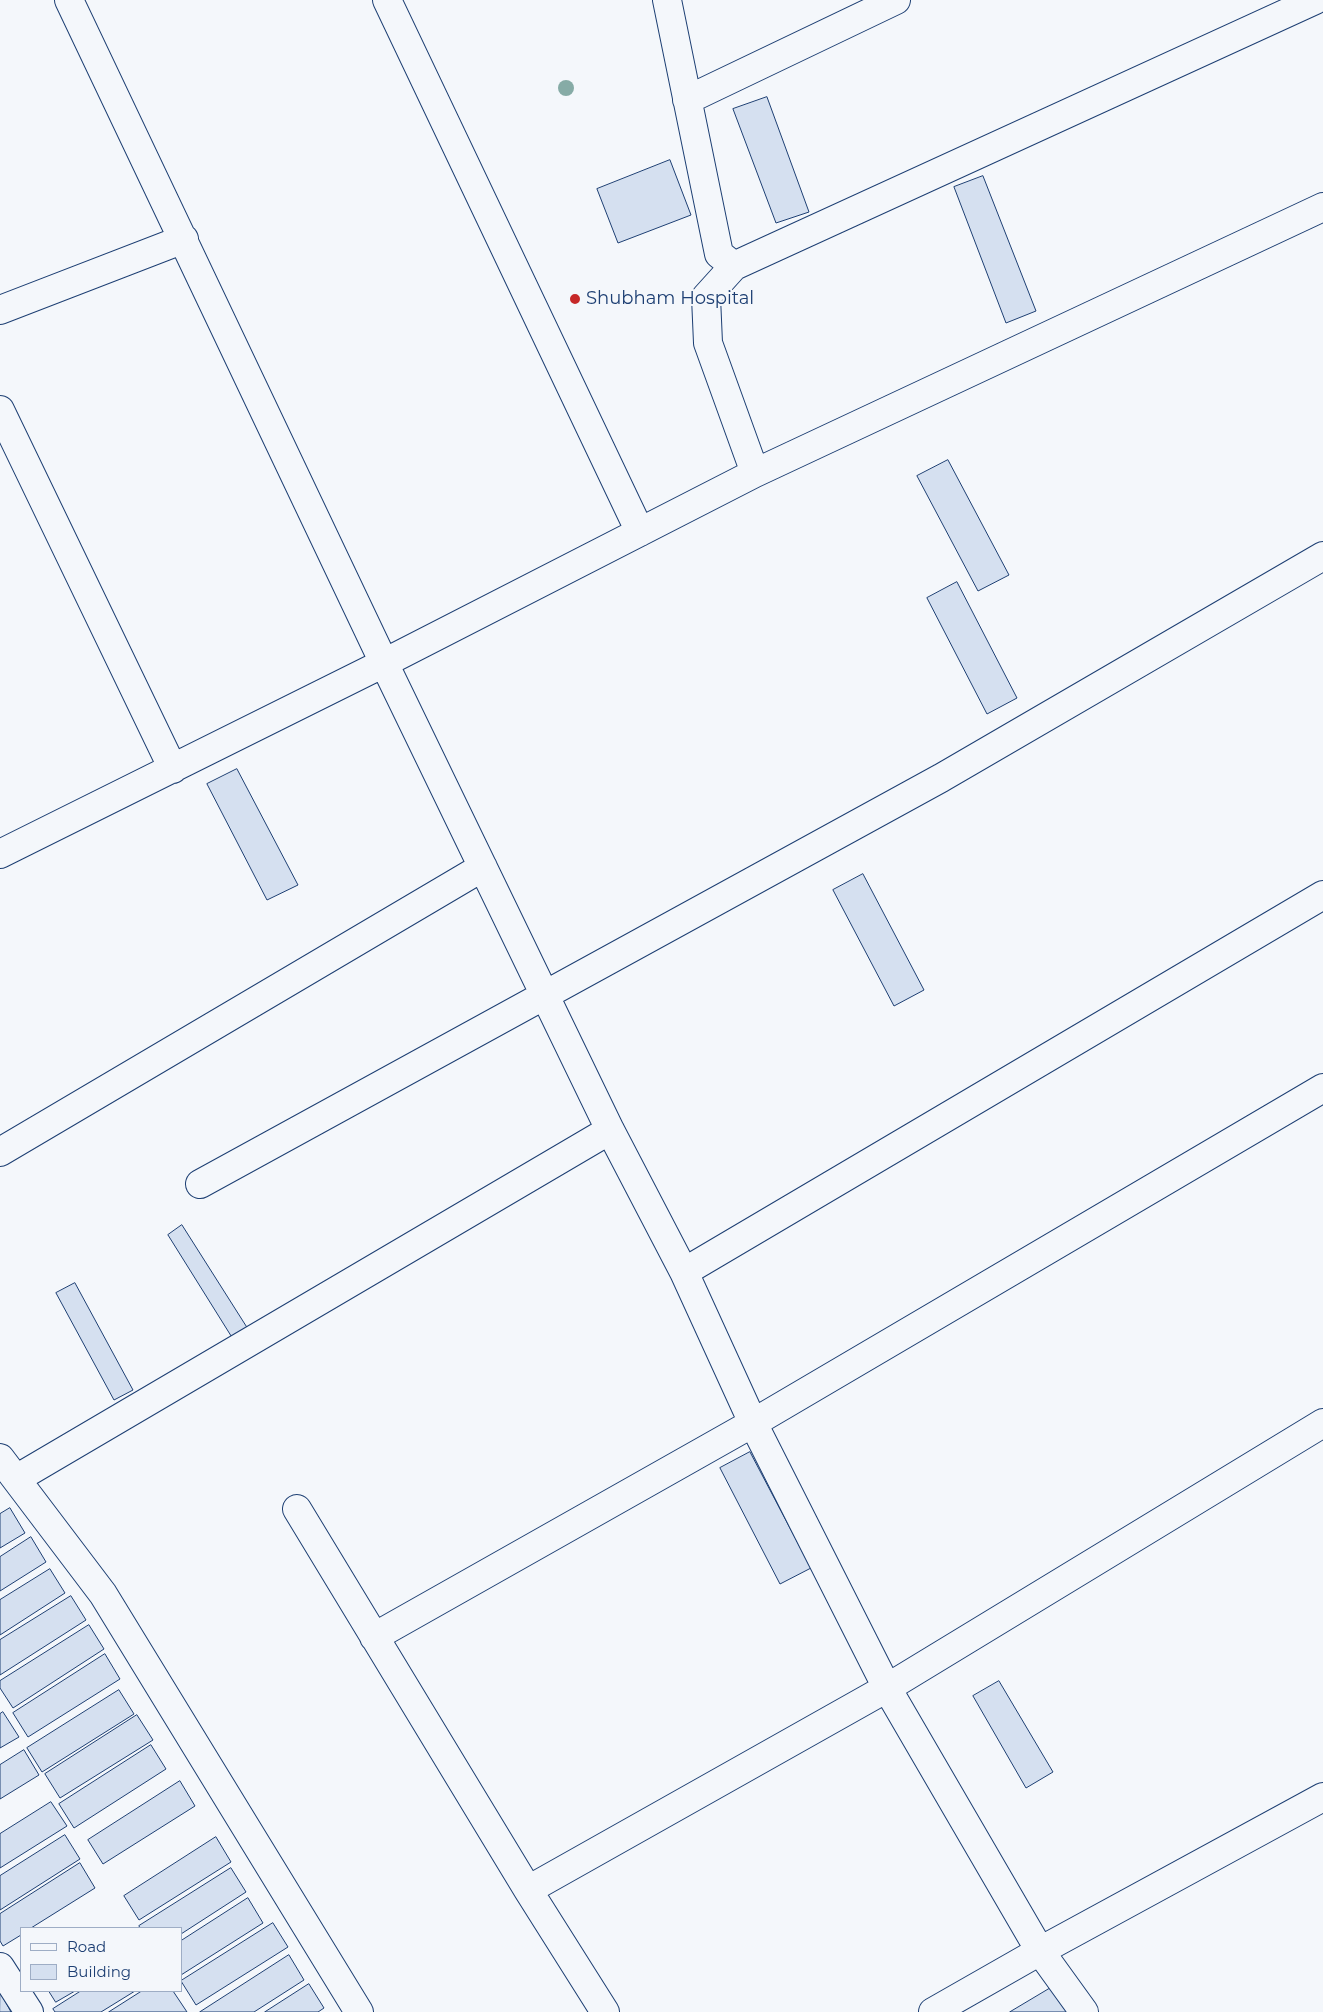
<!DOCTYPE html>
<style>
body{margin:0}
#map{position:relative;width:1323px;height:2012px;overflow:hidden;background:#f4f7fb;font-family:Montserrat,sans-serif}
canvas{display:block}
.legend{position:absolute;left:20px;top:1927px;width:162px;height:65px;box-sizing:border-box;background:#f4f7fb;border:1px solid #9eadc5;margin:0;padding:6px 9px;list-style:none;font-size:15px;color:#1d3f73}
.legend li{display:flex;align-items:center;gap:10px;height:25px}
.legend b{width:25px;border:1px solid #9eadc5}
</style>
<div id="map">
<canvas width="1323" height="2012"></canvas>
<ul class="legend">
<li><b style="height:6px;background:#f4f7fb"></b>Road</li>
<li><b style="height:14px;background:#d5e0f0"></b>Building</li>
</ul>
</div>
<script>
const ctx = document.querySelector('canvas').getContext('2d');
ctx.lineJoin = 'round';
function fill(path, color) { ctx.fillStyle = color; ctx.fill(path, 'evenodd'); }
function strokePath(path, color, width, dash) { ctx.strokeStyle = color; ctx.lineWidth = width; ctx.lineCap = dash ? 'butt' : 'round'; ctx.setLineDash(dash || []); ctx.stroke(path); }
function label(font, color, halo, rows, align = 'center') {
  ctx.font = font + ' Montserrat,sans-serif'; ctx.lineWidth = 4; ctx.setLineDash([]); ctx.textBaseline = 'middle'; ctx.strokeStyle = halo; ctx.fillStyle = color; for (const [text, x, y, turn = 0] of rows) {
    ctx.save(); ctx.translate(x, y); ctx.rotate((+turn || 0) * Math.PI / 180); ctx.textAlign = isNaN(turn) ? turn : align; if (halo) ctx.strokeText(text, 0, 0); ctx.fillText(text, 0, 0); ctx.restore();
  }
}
const building = new Path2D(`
 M 767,97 L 809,212 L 776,223 L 733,109 Z
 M 670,160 L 691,215 L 618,243 L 597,189 Z
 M 983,176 L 1036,311 L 1006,323 L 954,187 Z
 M 948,460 L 1009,575 L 978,591 L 917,476 Z
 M 957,582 L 1017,698 L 987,714 L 927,598 Z
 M 237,769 L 298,885 L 267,900 L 207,784 Z
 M 863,874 L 924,990 L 894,1006 L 833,890 Z
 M 182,1225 L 248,1329 L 233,1339 L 168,1235 Z
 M 75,1283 L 133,1390 L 114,1400 L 56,1293 Z
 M 750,1452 L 811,1568 L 780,1584 L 720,1468 Z
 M 10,1508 L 25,1533 L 0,1548 L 0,1514 Z
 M 31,1537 L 46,1562 L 0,1591 L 0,1557 Z
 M 50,1569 L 65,1593 L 0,1635 L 0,1600 Z
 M 71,1596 L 86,1620 L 0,1675 L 0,1640 Z
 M 89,1625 L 104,1649 L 13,1708 L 0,1688 L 0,1681 Z
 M 105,1654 L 120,1679 L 28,1737 L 13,1713 Z
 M 999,1681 L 1053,1772 L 1026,1788 L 973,1696 Z
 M 119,1690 L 134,1714 L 42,1772 L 27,1748 Z
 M 3,1712 L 19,1737 L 0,1748 L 0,1714 Z
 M 137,1715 L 153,1740 L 60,1798 L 45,1774 Z
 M 151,1745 L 166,1769 L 74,1828 L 59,1804 Z
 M 24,1750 L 39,1775 L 0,1799 L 0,1765 Z
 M 180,1781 L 195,1806 L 103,1864 L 88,1840 Z
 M 51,1802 L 67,1826 L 0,1868 L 0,1834 Z
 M 65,1835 L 80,1859 L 0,1910 L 0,1876 Z
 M 216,1837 L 231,1862 L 139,1920 L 124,1896 Z
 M 80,1863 L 95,1888 L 31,1928 L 21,1928 L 21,1935 L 3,1946 L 0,1941 L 0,1914 Z
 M 231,1868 L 246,1892 L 181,1934 L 181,1928 L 140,1928 L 139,1926 Z
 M 248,1898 L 263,1923 L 181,1975 L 181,1941 Z
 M 273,1923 L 288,1947 L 196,2005 L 181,1981 Z
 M 289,1955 L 304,1980 L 254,2012 L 200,2012 Z
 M 1059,1983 L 1076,2012 L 1010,2012 Z
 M 309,1984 L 324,2008 L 318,2012 L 265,2012 Z
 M 49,1991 L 75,1991 L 56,2002 Z
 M 81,1991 L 135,1991 L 101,2012 L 55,2012 L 53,2009 Z
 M 142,1991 L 173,1991 L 187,2012 L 109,2012 Z
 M 0,1992 L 11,2012 L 0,2012 Z`);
fill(building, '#d5e0f0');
strokePath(building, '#1d3f73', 1);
const minor = new Path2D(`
 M 69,0 L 384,663 L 610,1130 L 684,1272 L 753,1423 L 887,1688 L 1040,1951 L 1084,2012
 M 387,0 L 640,532
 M 667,0 L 719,254 L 734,266 L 706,297 L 708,343 L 755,473
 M 687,100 L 896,0
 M 734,266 L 1315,0
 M 0,310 L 184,239
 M 0,410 L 173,769
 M 0,854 L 384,663 L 755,473 L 1323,207
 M 0,1152 L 483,867
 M 200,1184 L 941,778 L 1323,556
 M 684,1272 L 1323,895
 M 0,1458 L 103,1594 L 359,2012
 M 16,1479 L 610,1130
 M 297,1509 L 528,1890 L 605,2012
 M 374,1637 L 753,1423 L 1323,1088
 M 528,1890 L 887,1688 L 1323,1423
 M 0,1967 L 29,2012
 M 933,2012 L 1040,1951 L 1323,1797`);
strokePath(minor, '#1d3f73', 30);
strokePath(minor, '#f4f7fb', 28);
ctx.fillStyle = '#86aba6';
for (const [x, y] of [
 [566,88]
]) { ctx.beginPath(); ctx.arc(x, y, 8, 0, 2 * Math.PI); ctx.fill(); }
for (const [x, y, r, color] of [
 [575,299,6,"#c62828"]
]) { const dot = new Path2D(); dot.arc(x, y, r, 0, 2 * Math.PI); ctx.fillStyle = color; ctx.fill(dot); strokePath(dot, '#f4f7fb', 2); }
label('18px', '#1d3f73', '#f4f7fb', [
 ["Shubham Hospital",586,299]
], 'left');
</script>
